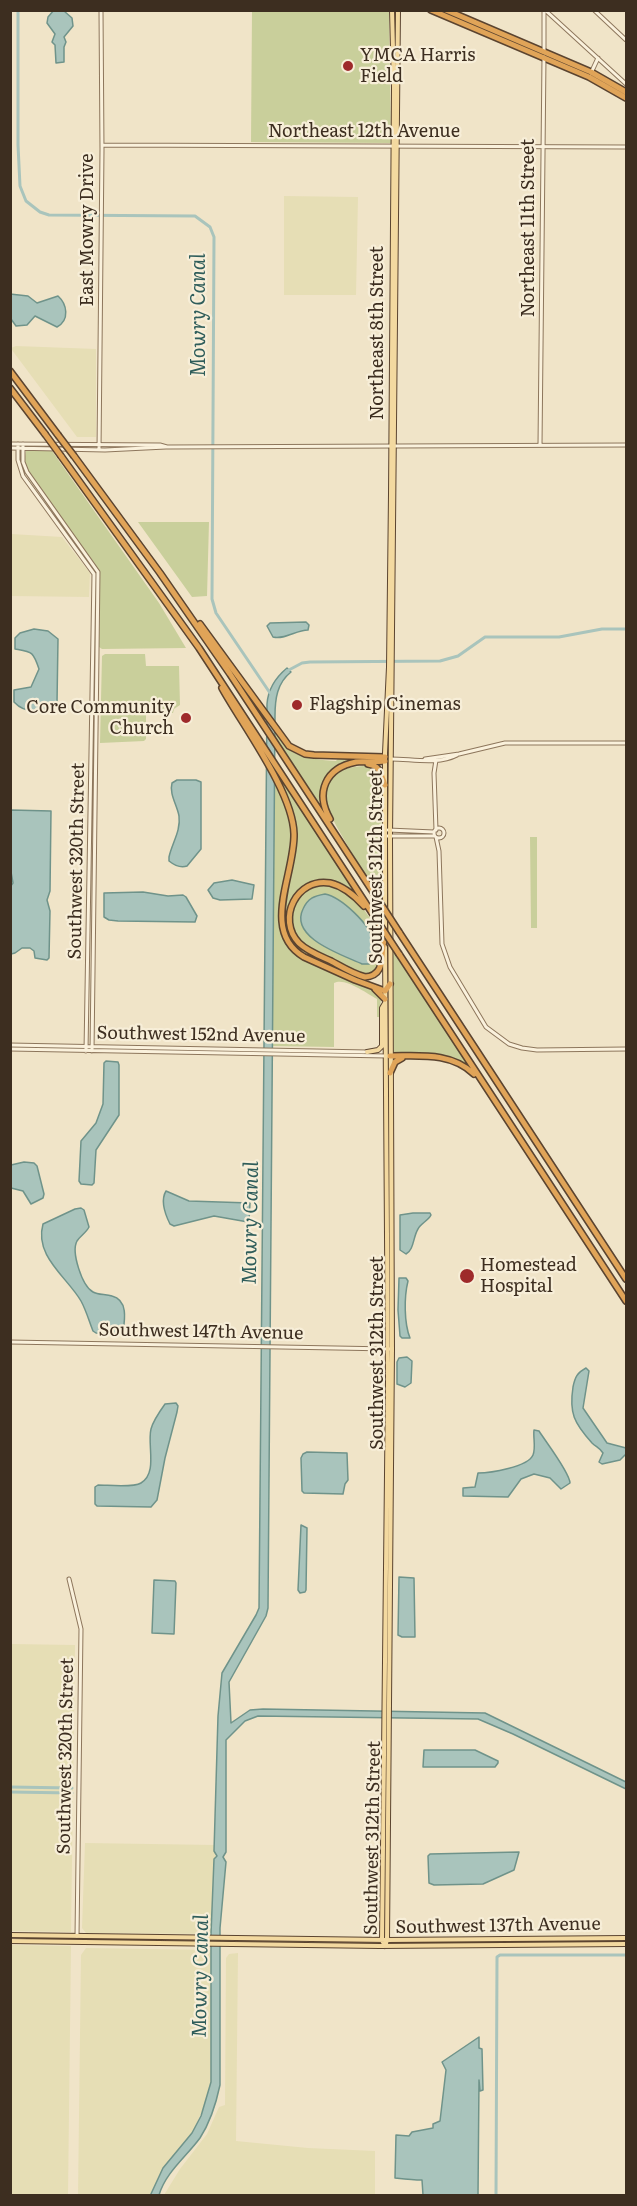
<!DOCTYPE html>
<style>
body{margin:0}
#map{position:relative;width:637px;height:2206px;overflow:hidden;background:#f0e4c8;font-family:Literata,serif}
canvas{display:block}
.frame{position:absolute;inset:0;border:12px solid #3d2e20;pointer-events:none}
</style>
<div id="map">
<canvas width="637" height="2206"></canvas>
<div class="frame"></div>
</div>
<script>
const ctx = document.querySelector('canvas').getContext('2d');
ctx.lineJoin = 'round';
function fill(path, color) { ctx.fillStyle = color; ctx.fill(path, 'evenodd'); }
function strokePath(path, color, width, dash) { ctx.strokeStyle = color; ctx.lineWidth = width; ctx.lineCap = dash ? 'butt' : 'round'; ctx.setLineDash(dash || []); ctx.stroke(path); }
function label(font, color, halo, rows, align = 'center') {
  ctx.font = font + ' Literata,serif'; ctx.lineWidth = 4.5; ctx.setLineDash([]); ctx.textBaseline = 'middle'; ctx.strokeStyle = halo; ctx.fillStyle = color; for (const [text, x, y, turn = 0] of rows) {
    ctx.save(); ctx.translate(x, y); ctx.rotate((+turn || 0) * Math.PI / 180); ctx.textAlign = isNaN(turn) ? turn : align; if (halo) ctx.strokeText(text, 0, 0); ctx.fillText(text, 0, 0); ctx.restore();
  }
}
fill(new Path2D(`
 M 284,196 L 358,197 L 356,295 L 284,295 Z
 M 16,346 L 96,349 L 96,437 L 77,437 L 12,350 L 11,348 Z
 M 11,534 L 62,537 L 90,573 L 89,597 L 11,596 Z
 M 11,1644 L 75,1645 L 71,1932 L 11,1931 Z
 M 85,1843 L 216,1845 L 211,1934 L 86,1933 L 82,1928 Z
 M 11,1945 L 71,1946 L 68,2195 L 11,2195 Z
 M 86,1948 L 211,1950 L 211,2082 L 207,2100 L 192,2133 L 163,2168 L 150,2195 L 78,2196 L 81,1955 Z
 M 238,1953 L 236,2141 L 308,2148 L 375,2151 L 375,2195 L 164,2195 L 180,2169 L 207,2134 L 219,2107 L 225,2105 L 226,1958 L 229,1954 Z`), '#e6deb5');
fill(new Path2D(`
 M 252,11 L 389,11 L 391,143 L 251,142 Z
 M 26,451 L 52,451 L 159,603 L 186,648 L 102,649 L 99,647 L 100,578 L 98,569 L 28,471 L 24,462 Z
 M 138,522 L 209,522 L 207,596 L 192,597 Z
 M 105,654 L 145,654 L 146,666 L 179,666 L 180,705 L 174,709 L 173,713 L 146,713 L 146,739 L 144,741 L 100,743 L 102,656 Z
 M 274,730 C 293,754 305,760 336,761 L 339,757 L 349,758 L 349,760 C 325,767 323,782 319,803 L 274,736 Z
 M 367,766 L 376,768 L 381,778 L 383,901 C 367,877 352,854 338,829 C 334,821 328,812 326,803 C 320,775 344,766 367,766 Z
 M 274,768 L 359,897 L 328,881 C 319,884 309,886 300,890 C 293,894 290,903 288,910 C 282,938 308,951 328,963 L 327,964 L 323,965 L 304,955 L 289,942 L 282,916 L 296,850 L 296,828 L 289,801 L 274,774 Z
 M 274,780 C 285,798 292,819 292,841 C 292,874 264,925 293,952 C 308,965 353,981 373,989 L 381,996 L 380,1017 L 377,1017 L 377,999 C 366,993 345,977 334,983 L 334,1047 L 272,1046 Z
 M 530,837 L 537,837 L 537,928 L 531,928 Z
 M 316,885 C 351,885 363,908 381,934 L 380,963 L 374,973 C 361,978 347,967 335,961 C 324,956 310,951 302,942 C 280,922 293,897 316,885 Z
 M 393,951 L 471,1068 L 457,1060 L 392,1055 Z`), '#c9cf9b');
const water = new Path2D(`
 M 54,10 L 64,11 L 72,18 L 73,26 L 64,37 L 66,42 L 64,47 L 64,62 L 56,63 L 55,45 L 52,42 L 55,34 L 47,23 L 48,17 Z
 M 10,294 L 28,296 L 37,303 L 58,296 C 67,304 70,320 57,327 L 35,316 L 27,325 L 16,326 L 11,319 Z
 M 306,622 L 309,625 L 308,630 C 296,630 285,640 273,637 L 267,626 L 270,623 Z
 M 34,629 L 48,631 L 58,639 L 57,703 C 45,714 25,714 14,702 L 14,690 L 31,687 L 39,669 C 33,651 32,652 15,649 L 15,638 L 20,633 Z
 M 287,668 L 291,672 C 277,683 275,699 275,716 L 268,1608 L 266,1616 L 229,1682 L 231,1723 L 250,1710 L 263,1709 L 485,1713 L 626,1782 L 626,1789 L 513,1734 L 478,1719 L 258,1716 L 245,1721 L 226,1740 L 226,1852 L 223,1857 L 226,1862 L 220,1928 L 220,2085 C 216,2104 211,2121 200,2138 C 186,2157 166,2172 159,2195 L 150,2196 L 163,2168 L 192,2133 L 201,2116 L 211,2082 L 211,1934 L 214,1859 L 217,1856 L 214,1851 L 218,1716 L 222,1673 L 256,1615 L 259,1608 L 267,704 C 268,689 275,678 287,668 Z
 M 177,780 L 196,780 L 201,782 L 201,849 L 187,866 C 181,868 174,865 169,861 L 169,857 C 172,843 181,831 179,816 C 177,805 169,794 172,783 Z
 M 11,810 L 51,811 L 50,891 L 47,900 L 50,911 L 49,958 L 47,960 L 35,958 L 34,951 L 30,948 L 22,948 L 15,953 L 11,954 L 10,887 L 13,883 L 11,872 Z
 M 232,880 L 254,885 L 252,899 L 220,900 L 213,898 L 208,890 L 214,883 Z
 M 143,892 L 168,896 L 183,895 L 186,897 L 197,916 L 195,922 L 118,921 L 109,920 L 104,917 L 104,893 Z
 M 325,894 C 341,897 371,925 373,941 C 374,949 373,958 369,964 L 362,964 C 343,955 289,938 303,909 C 308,898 314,896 325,894 Z
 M 106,1061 L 118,1062 L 119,1065 L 119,1115 L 96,1150 L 94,1183 L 92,1185 L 81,1184 L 79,1181 L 81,1141 L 96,1123 L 103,1104 L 104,1063 Z
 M 24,1162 L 34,1163 L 37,1166 L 44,1194 L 43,1198 L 31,1204 L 23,1191 L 11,1188 L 11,1165 Z
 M 166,1191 L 189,1201 L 250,1203 L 249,1221 L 248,1222 L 214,1216 L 174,1226 L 170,1224 C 165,1214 160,1201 166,1191 Z
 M 81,1208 L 84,1210 L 89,1227 C 86,1233 80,1236 77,1241 C 71,1252 82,1286 93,1292 C 98,1295 106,1294 112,1296 C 128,1300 125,1319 123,1332 L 121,1334 L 96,1333 L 93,1331 C 89,1321 86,1310 81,1301 C 67,1277 34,1256 43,1224 L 75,1209 Z
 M 413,1213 L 430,1213 L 431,1215 C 428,1221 421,1223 418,1229 C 413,1237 414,1250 406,1254 L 400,1250 L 400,1215 Z
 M 399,1278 L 406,1278 L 408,1281 C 404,1297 404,1323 410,1338 L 402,1338 L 400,1336 L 398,1310 Z
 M 407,1357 L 412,1361 L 411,1383 L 405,1387 L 397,1384 L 397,1362 L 399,1358 Z
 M 586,1368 L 589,1371 L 583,1408 L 607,1443 L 626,1448 L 626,1454 L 620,1460 L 602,1464 L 599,1462 L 603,1453 C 600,1448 596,1447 592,1443 C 574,1423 569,1413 573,1387 C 575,1377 577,1373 586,1368 Z
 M 176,1403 L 178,1406 L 177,1412 L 165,1458 L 157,1500 L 151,1507 L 97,1506 L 95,1504 L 95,1487 L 98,1485 C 108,1485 133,1488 141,1483 C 158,1473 147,1445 151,1429 C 153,1421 160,1411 165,1404 Z
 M 534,1430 L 539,1431 C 546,1442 570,1473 570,1483 L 561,1489 L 550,1478 L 534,1474 L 521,1479 L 508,1497 L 463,1496 L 463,1488 L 475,1487 L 478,1473 C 490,1473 528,1467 533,1455 C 536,1448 533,1437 534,1430 Z
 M 307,1452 L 347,1453 L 348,1480 L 345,1484 L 343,1494 L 304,1493 L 302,1491 L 301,1458 L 303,1454 Z
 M 301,1525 L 307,1528 L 306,1590 L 305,1592 L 300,1593 L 298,1590 Z
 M 399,1577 L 414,1578 L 415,1637 L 402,1637 L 398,1635 Z
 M 154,1580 L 175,1581 L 176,1583 L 174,1634 L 152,1633 Z
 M 424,1750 L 475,1750 L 498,1761 L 498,1763 L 495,1767 L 423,1767 Z
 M 519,1852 L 514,1870 L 483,1884 L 434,1885 L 429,1883 L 428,1856 L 430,1854 Z
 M 479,2037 L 479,2048 L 482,2049 L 483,2090 L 480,2091 L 479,2080 L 478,2195 L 423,2195 L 422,2180 C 412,2180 404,2179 395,2178 L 396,2135 L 409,2136 L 412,2132 L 433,2128 L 433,2124 L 440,2121 L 446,2070 L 442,2062 Z`);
fill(water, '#a9c4bc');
strokePath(water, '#6f938a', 1.5);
strokePath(new Path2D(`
 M 18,10 L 18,145 L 20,186 L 26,201 L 40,212 L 49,215 L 195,216 L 210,227 L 214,237 L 212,599 L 216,613 L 270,693
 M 287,671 L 302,663 L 310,662 L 440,661 L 458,656 L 485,637 L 559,637 L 602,629 L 626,629
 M 10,1787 L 72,1788
 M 10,1792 L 72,1793
 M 496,2196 L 497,1957 L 500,1955 L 626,1955`), '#a9c4bc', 3);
const minor = new Path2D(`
 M 545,10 L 626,84
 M 594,10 L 626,40
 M 544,51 L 544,10
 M 591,73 L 598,58
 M 102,145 L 626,147
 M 10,444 L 160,445 L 167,447 L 626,445
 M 18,444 L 18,460 L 23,476 L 94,574 L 86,1051
 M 23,444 L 23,462 L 27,472 L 98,572 L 92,1051
 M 540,445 L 544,57
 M 10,448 L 105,450 L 166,447
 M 99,450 L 102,150 L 101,10
 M 391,759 C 412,759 438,765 457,755
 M 425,759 L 459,754 L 505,743 L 626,743
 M434 833a5 5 0 1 1 10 0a5 5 0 1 1-10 0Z
 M 388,830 L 434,832
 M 436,830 L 434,773 L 436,760
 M 384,836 L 434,836
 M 436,837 L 439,851 L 442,944 L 450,967 L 486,1027 L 509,1044 L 522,1048 L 537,1050 L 626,1049
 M 10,1045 L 368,1052
 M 10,1049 L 387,1056
 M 10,1342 L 390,1349
 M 69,1579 L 81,1629 L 77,1936`);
const major = new Path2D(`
 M 385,931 L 385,753 L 389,667 L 391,494 L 394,88 L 392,10
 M 367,1052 L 378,1050 L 382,1046 L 382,1008 L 385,1003
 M 10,1935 L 387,1940 L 626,1938
 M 10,1941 L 380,1946 L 626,1944
 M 385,1946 L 382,1940 L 388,1381 L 385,947
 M 385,1946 L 387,1940 L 392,1349 L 390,836 L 398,10`);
const highway = new Path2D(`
 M 431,10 L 589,77 L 626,98
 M 446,10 L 591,72 L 626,92
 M 10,371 L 58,435
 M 10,388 L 45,434
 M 61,456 L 199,648 L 376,919
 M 74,456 L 160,573 L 230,674 L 377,898
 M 200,624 L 289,746 L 305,754 L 314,755 L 385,757
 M 222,688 C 243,726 293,792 294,834 C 295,874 260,931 304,957 L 355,980 L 385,991 L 390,984
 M 368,764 C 381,766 381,775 385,785
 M 330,819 C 315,793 325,768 356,762 C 366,761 375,762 385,761
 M 364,906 C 355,896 343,886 330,883 C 297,877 276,919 299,943 C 307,951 320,956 331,961 C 342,967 353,974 365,977 C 388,975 379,952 385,937
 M 399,932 L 626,1279
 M 399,954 L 626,1301
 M 375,989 L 385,999
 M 390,1056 C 420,1056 451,1052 474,1074
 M 390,1073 L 395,1062 L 402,1058`);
strokePath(minor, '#8d765c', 5);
strokePath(major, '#5b4430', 6);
strokePath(highway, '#5b4430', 8);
strokePath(minor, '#faf1dc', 3);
strokePath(major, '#f3d9a0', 4);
strokePath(highway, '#e0a458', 5);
const highwayBridge = new Path2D(`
 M 45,434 L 61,456
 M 58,435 L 74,456
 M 377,898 L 399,932
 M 376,919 L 399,954`);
strokePath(highwayBridge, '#5b4430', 8, []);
strokePath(highwayBridge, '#e0a458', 5);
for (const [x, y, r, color] of [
 [348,66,6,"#9e2a2b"],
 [297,705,6,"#9e2a2b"],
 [186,718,6,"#9e2a2b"],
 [467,1276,8,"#9e2a2b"]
]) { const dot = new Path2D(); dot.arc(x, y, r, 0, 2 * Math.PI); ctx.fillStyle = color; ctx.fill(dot); strokePath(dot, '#f7eed8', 2); }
label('18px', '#3d2e20', '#f7eed8', [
 ["YMCA Harris",360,56],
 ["Field",360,77],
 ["Flagship Cinemas",309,705],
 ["Core Community",174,708,"right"],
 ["Church",174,729,"right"],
 ["Homestead",480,1266],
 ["Hospital",480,1287]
], 'left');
label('18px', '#3d2e20', '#f7eed8', [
 ["Northeast 12th Avenue",364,132],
 ["Northeast 11th Street",529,228,-90],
 ["East Mowry Drive",88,230,-90],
 ["Northeast 8th Street",378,333,-90],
 ["Southwest 320th Street",77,861,-89],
 ["Southwest 312th Street",377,867,-90],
 ["Southwest 152nd Avenue",201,1035,1],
 ["Southwest 147th Avenue",201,1332,1],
 ["Southwest 312th Street",378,1353,-90],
 ["Southwest 320th Street",66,1756,-89],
 ["Southwest 312th Street",373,1838,-89],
 ["Southwest 137th Avenue",498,1926,-1]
]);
label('italic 20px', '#2f5d5a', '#f7eed8', [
 ["Mowry Canal",199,315,-90],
 ["Mowry Canal",251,1223,-89],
 ["Mowry Canal",201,1976,-89]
]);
</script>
